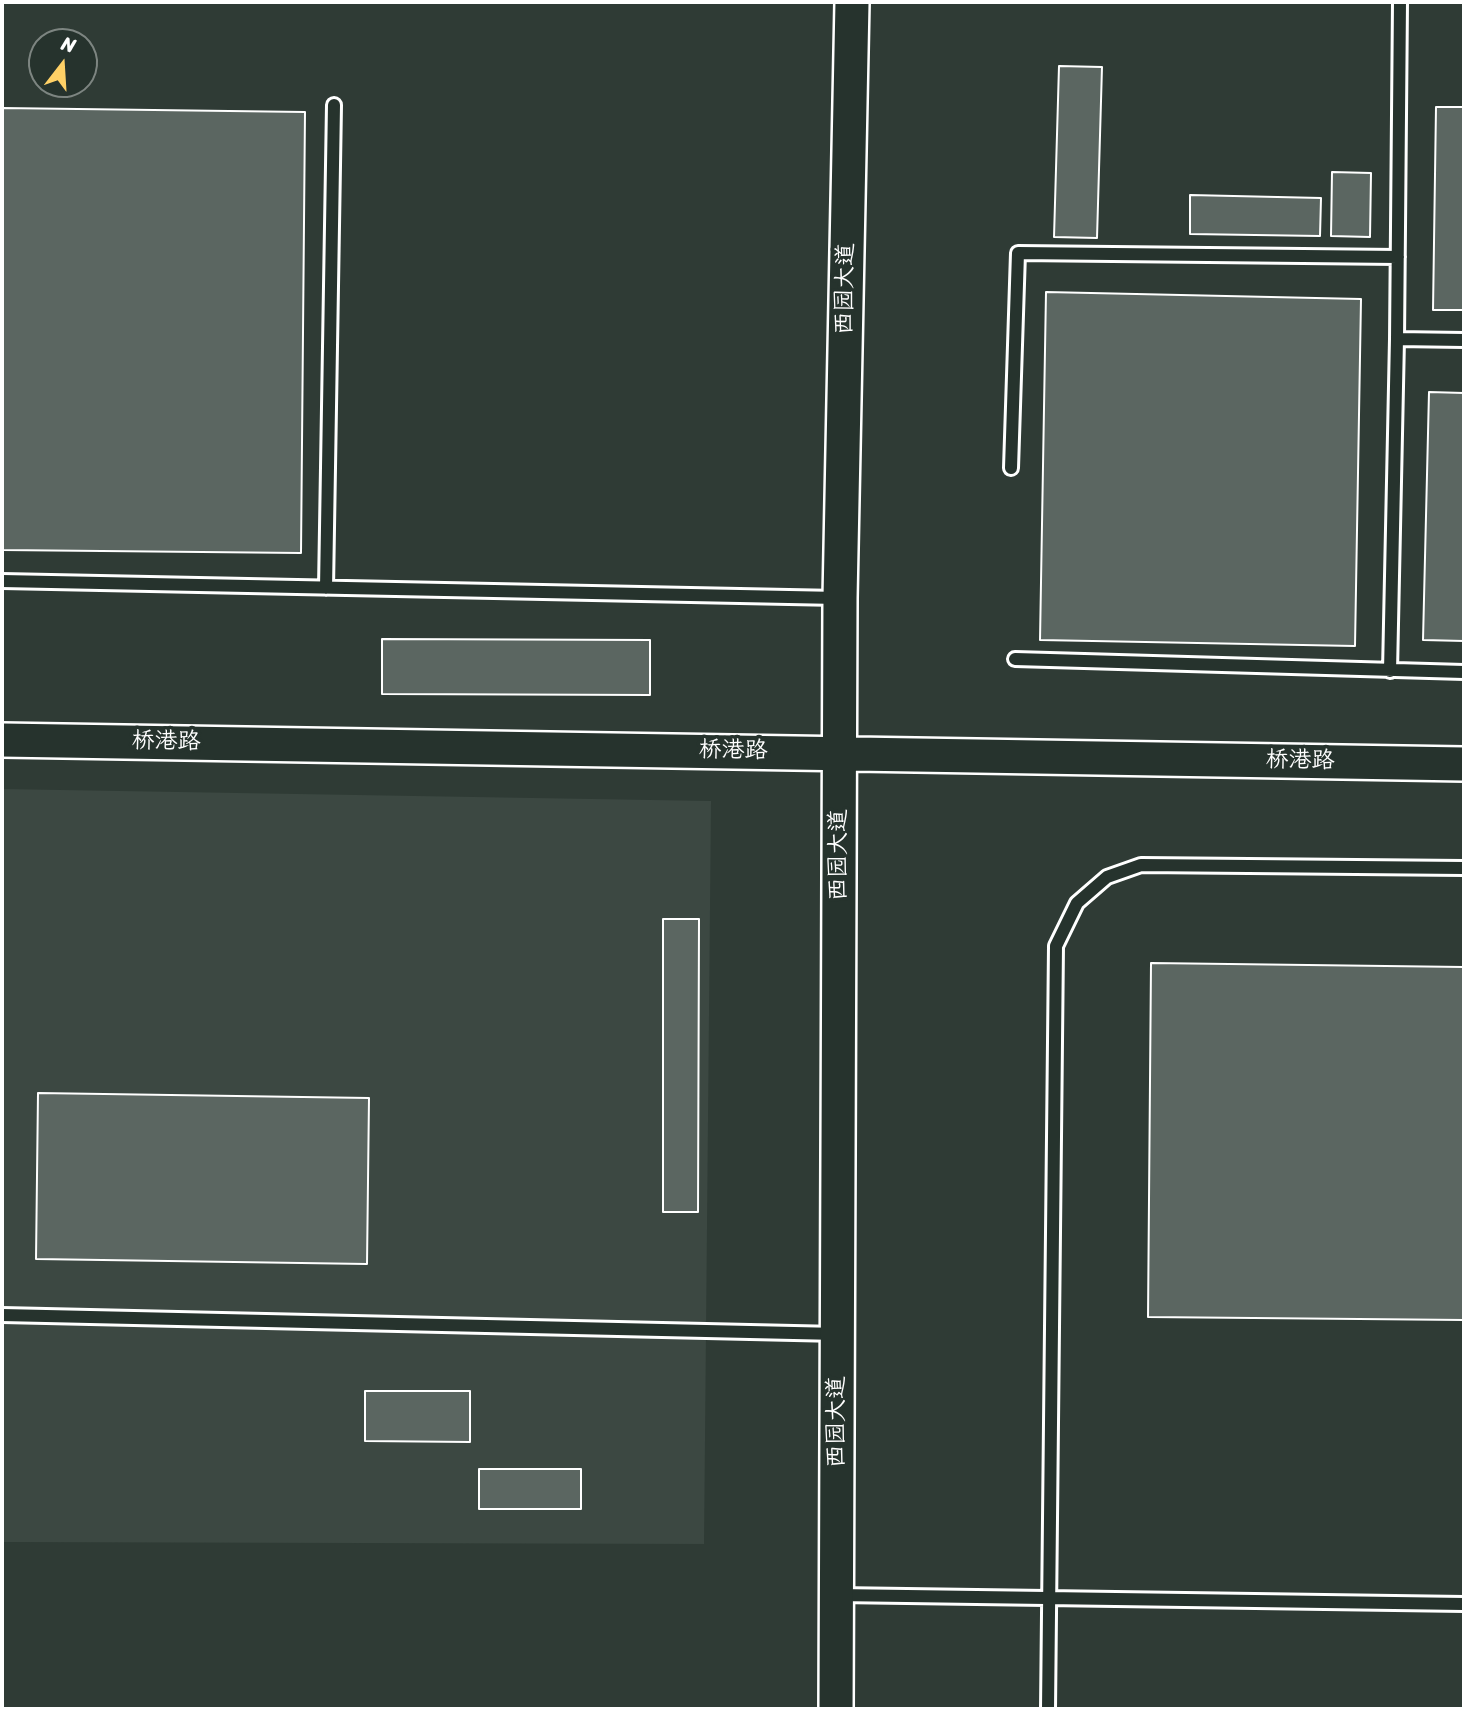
<!DOCTYPE html>
<meta charset="utf-8">
<style>
body{margin:0}
#map{position:relative;width:1466px;height:1711px;overflow:hidden;background:#2f3b35;font-family:Sriracha,sans-serif}
canvas{display:block}
.frame{position:absolute;inset:0;border:4px solid #fff;pointer-events:none}
.north{position:absolute;left:28px;top:28px;width:70px;height:70px;box-sizing:border-box;background:#26332d;border:2px solid #7d8581;border-radius:50%;rotate:17deg;font-size:19px;font-weight:700;line-height:28px;text-align:center;color:#fff}
.north::after{content:'';display:block;margin:auto;width:24px;height:32px;background:#ffd166;clip-path:polygon(50% 0,100% 100%,50% 72%,0 100%)}
</style>
<div id="map">
<canvas width="1466" height="1711"></canvas>
<div class="frame"></div>
<div class="north">N</div>
</div>
<script>
const ctx = document.querySelector('canvas').getContext('2d');
ctx.lineJoin = 'round';
function fill(path, color) { ctx.fillStyle = color; ctx.fill(path, 'evenodd'); }
function strokePath(path, color, width, dash) { ctx.strokeStyle = color; ctx.lineWidth = width; ctx.lineCap = dash ? 'butt' : 'round'; ctx.setLineDash(dash || []); ctx.stroke(path); }
function label(font, color, halo, rows, align = 'center') {
  ctx.font = font + ' Sriracha,"LXGW WenKai TC",sans-serif'; ctx.lineWidth = 7; ctx.setLineDash([]); ctx.textBaseline = 'middle'; ctx.strokeStyle = halo; ctx.fillStyle = color; for (const [text, x, y, turn = 0] of rows) {
    ctx.save(); ctx.translate(x, y); ctx.rotate((+turn || 0) * Math.PI / 180); ctx.textAlign = isNaN(turn) ? turn : align; if (halo) ctx.strokeText(text, 0, 0); ctx.fillText(text, 0, 0); ctx.restore();
  }
}
fill(new Path2D(`
 M 2,789 L 711,801 L 704,1544 L 2,1542 Z`), '#3c4842');
const building = new Path2D(`
 M 1059,66 L 1102,67 L 1097,238 L 1054,237 Z
 M 1436,107 L 1464,107 L 1464,310 L 1433,310 Z
 M 2,108 L 305,112 L 301,553 L 2,550 Z
 M 1332,172 L 1371,173 L 1370,237 L 1331,236 Z
 M 1190,195 L 1321,198 L 1320,236 L 1190,234 Z
 M 1046,292 L 1361,299 L 1355,646 L 1040,640 Z
 M 1429,392 L 1464,393 L 1464,641 L 1423,640 Z
 M 382,639 L 650,640 L 650,695 L 382,694 Z
 M 663,919 L 699,919 L 698,1212 L 663,1212 Z
 M 1151,963 L 1464,967 L 1464,1320 L 1148,1317 Z
 M 38,1093 L 369,1098 L 367,1264 L 36,1259 Z
 M 365,1391 L 470,1391 L 470,1442 L 365,1441 Z
 M 479,1469 L 581,1469 L 581,1509 L 479,1509 Z`);
fill(building, '#5b6661');
strokePath(building, '#fff', 2);
const service = new Path2D(`
 M 1397,339 L 1464,340
 M 1011,468 L 1018,253 L 1398,257
 M 2,581 L 838,598
 M 326,588 L 334,105
 M 1015,659 L 1464,672
 M 1390,671 L 1397,339 L 1400,2
 M 2,1315 L 838,1334
 M 837,1595 L 1464,1604
 M 1048,1709 L 1056,946 L 1077,903 L 1107,877 L 1141,865 L 1464,868`);
const tertiary = new Path2D(`
 M 2,740 L 1464,764
 M 836,1709 L 840,598 L 852,2`);
strokePath(service, '#fff', 18);
strokePath(tertiary, '#fff', 38);
strokePath(service, '#26332d', 12);
strokePath(tertiary, '#26332d', 33);
label('23px', '#fff', '#26332d', [
 ["西园大道",846,289,-89],
 ["桥港路",166,742,1],
 ["桥港路",733,751,1],
 ["桥港路",1300,761,1],
 ["西园大道",839,855,-90],
 ["西园大道",837,1422,-90]
]);
</script>
